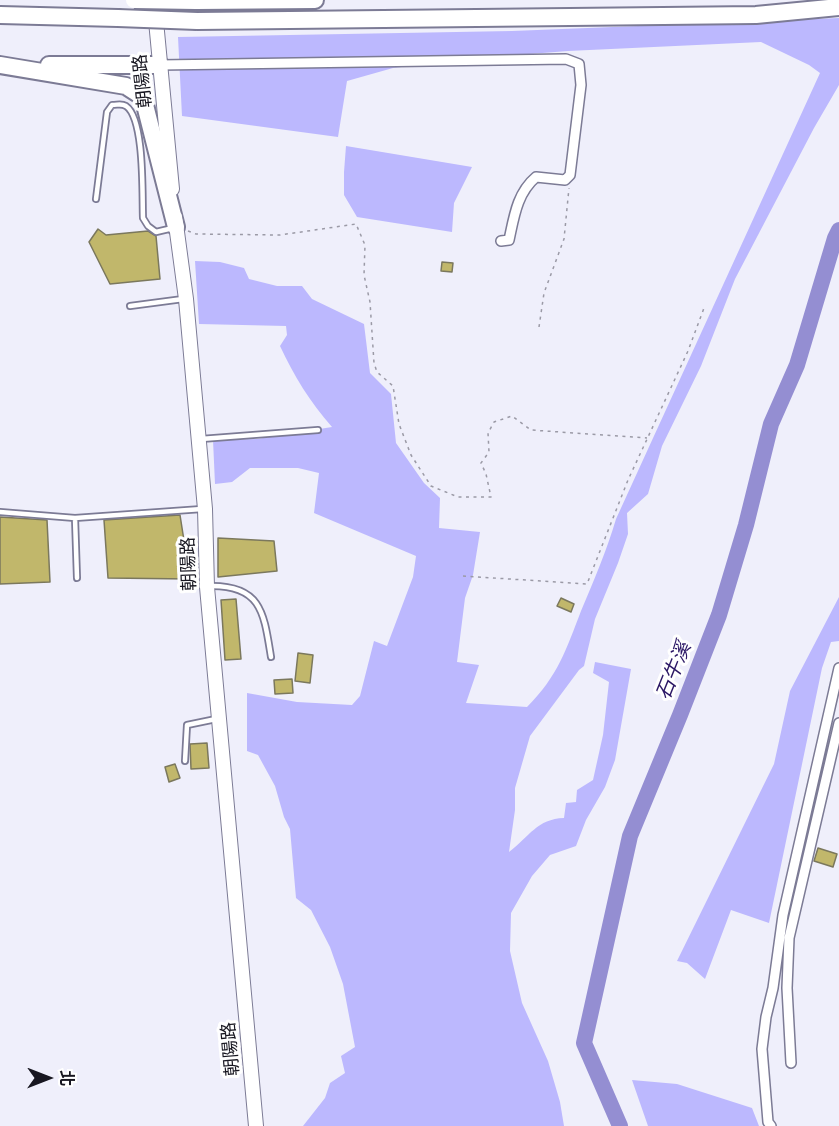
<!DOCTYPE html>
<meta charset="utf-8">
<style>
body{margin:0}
#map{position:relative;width:839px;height:1126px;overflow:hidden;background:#efeffb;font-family:"Roboto Serif","Noto Sans TC",serif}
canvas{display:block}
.north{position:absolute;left:18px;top:1048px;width:60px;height:60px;-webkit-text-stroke:4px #fff;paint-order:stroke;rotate:90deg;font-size:16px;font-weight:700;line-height:24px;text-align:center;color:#181721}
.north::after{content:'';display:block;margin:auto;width:21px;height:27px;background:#181721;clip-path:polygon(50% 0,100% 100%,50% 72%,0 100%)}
</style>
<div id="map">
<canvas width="839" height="1126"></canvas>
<div class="north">北</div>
</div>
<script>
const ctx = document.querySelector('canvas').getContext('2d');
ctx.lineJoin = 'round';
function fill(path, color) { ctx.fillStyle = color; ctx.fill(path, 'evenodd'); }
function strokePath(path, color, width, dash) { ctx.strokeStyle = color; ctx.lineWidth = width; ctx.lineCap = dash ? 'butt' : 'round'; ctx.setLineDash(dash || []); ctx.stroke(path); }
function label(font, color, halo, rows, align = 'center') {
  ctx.font = font + ' "Roboto Serif","Noto Sans TC",serif'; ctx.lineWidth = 6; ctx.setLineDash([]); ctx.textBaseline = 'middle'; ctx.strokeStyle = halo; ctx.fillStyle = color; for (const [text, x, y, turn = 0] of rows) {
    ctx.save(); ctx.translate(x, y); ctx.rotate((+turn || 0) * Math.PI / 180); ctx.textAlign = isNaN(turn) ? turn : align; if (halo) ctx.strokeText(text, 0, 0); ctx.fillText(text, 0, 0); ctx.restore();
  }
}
fill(new Path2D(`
 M 839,18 L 839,85 L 814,128 L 735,279 L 701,366 L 662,446 L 648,494 L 627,513 L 628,534 L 618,563 L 595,619 L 584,666 L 579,670 L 530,736 L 515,788 L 515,810 L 509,852 C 530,836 537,819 564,818 L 566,803 L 576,802 L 577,790 L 593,780 L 603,735 L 609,682 L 593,673 L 595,662 L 631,669 L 615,760 L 605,787 L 586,820 L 576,846 L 550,855 L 532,876 L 511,913 L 510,951 L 522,1003 L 548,1061 L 560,1102 L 564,1126 L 303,1126 L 325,1098 L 330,1083 L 345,1073 L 341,1056 L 355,1047 L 343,984 L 330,947 L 311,910 L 296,898 L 290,829 L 284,817 L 275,786 L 258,755 L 247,751 L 247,693 L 297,702 L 352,705 L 360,696 L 374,641 L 387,646 L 413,577 L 416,556 L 314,513 L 319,473 L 298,468 L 250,468 L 232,482 L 215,484 L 213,440 L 257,439 L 332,427 C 310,402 294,376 280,346 L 287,335 L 286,326 L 199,324 L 195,261 L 220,262 L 244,268 L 249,279 L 277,286 L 302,286 L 312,299 L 364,324 L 370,373 L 391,394 L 396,443 L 424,483 L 440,498 L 439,528 L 480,532 L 473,575 L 465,598 L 457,662 L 479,665 L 466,703 L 527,707 C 558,676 566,650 581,611 C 594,580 607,550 616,519 L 820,73 L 809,65 L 761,42 L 568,51 L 478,58 L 393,68 L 347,81 L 338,137 L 182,116 L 178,37 L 512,31 Z
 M 346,146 L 472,167 L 454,203 L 452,232 L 357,217 L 344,195 L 344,172 Z
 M 839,597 L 839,641 L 831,642 L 822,668 L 769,923 L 731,910 L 705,979 L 687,963 L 677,961 L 774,764 L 790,691 Z
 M 632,1080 L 677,1084 L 752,1108 L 759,1126 L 648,1126 Z`), '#bcb8fe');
strokePath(new Path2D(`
 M 620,1126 L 584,1043 L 630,836 L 680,715 L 719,615 L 746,525 L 771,424 L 797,365 L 835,238 L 839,230`), '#948ed2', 16);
const building = new Path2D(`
 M 98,229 L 106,235 L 148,231 L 156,236 L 160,279 L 110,284 L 89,242 Z
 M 442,262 L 453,263 L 452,272 L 441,271 Z
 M 180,515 L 190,579 L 108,578 L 104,520 Z
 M 0,517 L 47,520 L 50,582 L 0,584 Z
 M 218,538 L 274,541 L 277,571 L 218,577 Z
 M 561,598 L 574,604 L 571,612 L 557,606 Z
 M 236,599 L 241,659 L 225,660 L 221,600 Z
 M 298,653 L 313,655 L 310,683 L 295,681 Z
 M 292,679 L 293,693 L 275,694 L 274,680 Z
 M 207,743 L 209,768 L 191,769 L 190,744 Z
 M 175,764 L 180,778 L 169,782 L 165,767 Z
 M 818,848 L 837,854 L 833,867 L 814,861 Z`);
fill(building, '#c1b76b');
strokePath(building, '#7b785d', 1.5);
const service = new Path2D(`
 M 96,199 L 107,112 L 112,105 C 118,105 121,103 126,106 C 145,119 142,196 143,218 L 148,226 L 156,232 L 173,228
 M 130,306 L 183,299
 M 201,439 L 318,430
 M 0,512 L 75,518 L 202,509
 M 75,518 L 77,578
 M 210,586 C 262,585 264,614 271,657
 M 185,761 L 187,725 L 216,719`);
const minor = new Path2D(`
 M 160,65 L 566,59 L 579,64 L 581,85 L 570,175 L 565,180 L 536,177 C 517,193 514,217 509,240 L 501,241
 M 791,1063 L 787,988 L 789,938 L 839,723
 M 771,1126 L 768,1122 L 762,1049 L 766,1017 L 773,988 L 783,915 L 839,668`);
const secondary = new Path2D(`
 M 154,0 L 172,189
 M 175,217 L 186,299 L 205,509 L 207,587 L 256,1126`);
const motorway = new Path2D(`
 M 196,1 L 315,0
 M 0,15 L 118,18
 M 197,21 L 756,15 L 839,7
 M 0,65 L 126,86 L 143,97 L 176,227
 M 49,65 L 160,65`);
strokePath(service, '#7c7b95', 8);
strokePath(minor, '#7c7b95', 12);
strokePath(secondary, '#7c7b95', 16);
strokePath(motorway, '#7c7b95', 20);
strokePath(new Path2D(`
 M 188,231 L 196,234 L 280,235 L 356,224 L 365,245 L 364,275 L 370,302 L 374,363 L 377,372 L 393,386 L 399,424 L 411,455 L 431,486 L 458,497 L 491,497 L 486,474 L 481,463 L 489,452 L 488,433 L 494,422 L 512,416 L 531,430 L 647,438
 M 539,327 L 544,293 L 564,239 L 569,188
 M 463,576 L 587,584 L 628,480 L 688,351 L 704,308`), '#9b9aa6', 1.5, [3, 4.5]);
strokePath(service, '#fff', 4.5);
strokePath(minor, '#fff', 9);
strokePath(secondary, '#fff', 14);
strokePath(motorway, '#fff', 16);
const motorwayBridge = new Path2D(`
 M 134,0 L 196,1
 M 118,18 L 197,21`);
strokePath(motorwayBridge, '#7c7b95', 20, []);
strokePath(motorwayBridge, '#fff', 16);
label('18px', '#181721', '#fff', [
 ["朝陽路",143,81,-96],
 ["朝陽路",189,564,-92],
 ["朝陽路",231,1049,-95]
]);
label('italic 20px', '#2b1765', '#fff', [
 ["石牛溪",674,671,-68]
]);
</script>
